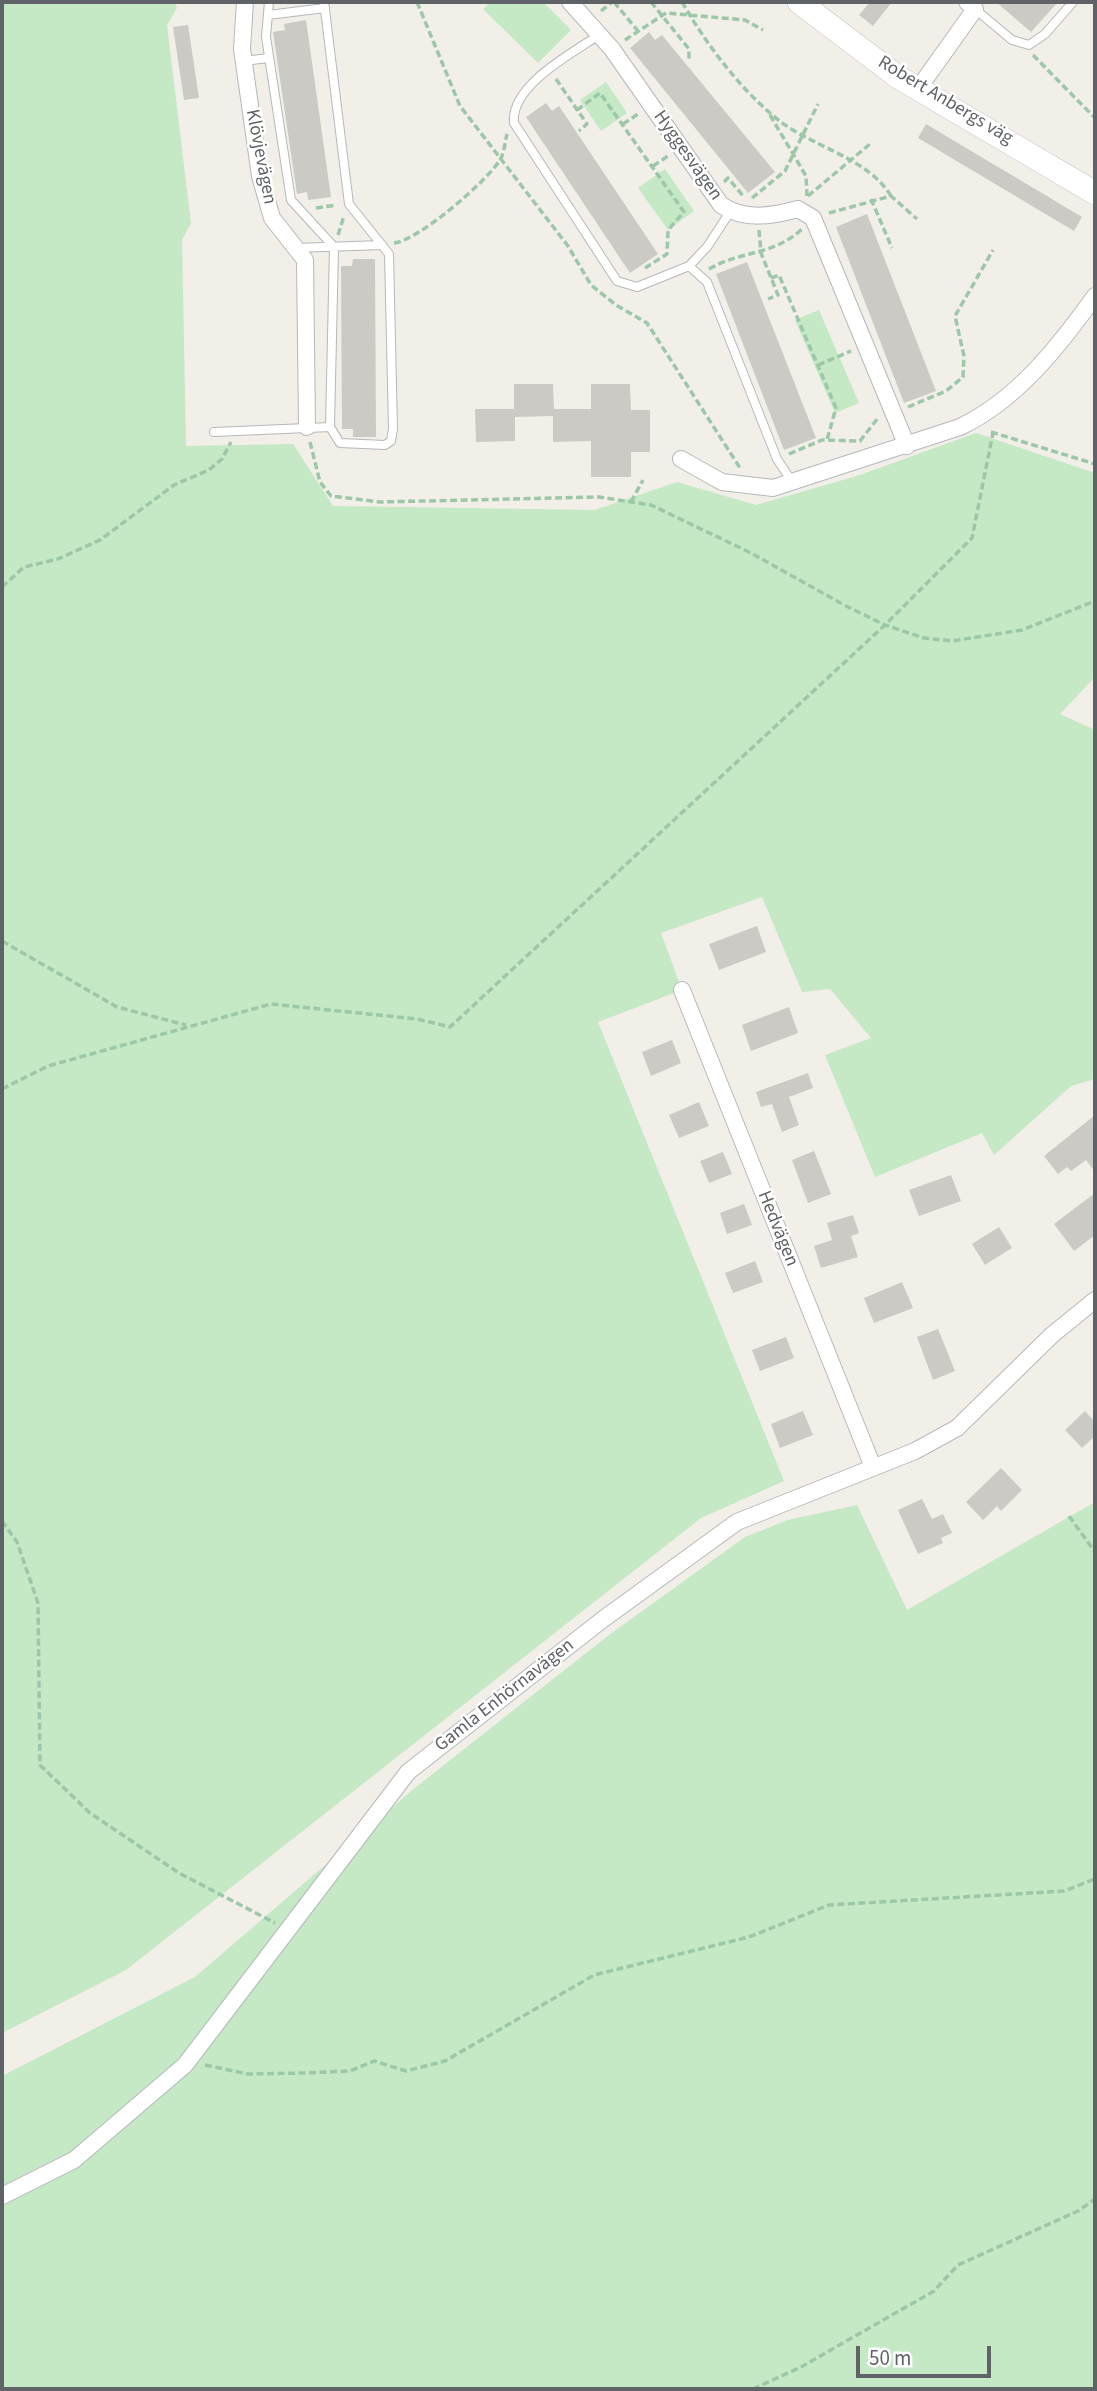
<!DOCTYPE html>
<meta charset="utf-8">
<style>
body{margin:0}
#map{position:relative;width:1097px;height:2391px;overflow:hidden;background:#f1efe8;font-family:"Source Sans 3",sans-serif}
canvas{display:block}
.frame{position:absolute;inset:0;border:4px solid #5f6368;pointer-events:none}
.scale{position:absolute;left:856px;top:2346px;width:135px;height:32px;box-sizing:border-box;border:4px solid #5f6368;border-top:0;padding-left:9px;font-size:21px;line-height:24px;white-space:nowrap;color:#5f6368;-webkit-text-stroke:5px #fff;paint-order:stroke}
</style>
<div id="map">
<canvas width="1097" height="2391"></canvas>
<div class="frame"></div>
<div class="scale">50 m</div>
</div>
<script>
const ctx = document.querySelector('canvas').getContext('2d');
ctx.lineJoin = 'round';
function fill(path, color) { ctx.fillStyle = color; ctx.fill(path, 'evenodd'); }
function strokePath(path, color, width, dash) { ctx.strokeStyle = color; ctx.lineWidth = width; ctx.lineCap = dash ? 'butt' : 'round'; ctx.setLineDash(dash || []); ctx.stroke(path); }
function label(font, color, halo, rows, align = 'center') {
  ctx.font = font + ' "Source Sans 3",sans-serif'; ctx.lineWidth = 5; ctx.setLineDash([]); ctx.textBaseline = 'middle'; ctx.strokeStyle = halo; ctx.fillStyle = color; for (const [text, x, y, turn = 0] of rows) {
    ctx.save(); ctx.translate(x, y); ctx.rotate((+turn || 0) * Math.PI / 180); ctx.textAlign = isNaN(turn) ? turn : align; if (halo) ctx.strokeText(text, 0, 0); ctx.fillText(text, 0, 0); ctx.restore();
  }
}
fill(new Path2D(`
 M 2,2 L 175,2 L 177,8 L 167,25 L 191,223 L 182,240 L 186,446 L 293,444 L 333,506 L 595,510 L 677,482 L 756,505 L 860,475 L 976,433 L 1095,473 L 1095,677 L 1060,714 L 1095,730 L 1095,1079 L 1071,1086 L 994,1155 L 982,1133 L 875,1177 L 825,1055 L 871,1038 L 830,989 L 802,992 L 762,897 L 661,933 L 682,990 L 598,1022 L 784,1481 L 701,1518 L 126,1970 L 2,2033 Z
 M 490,2 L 543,2 L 571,30 L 538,63 L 483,9 Z
 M 606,82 L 627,113 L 601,131 L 580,100 Z
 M 665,169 L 694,211 L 668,230 L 638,188 Z
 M 819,310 L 859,403 L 835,413 L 795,320 Z
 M 1095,1502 L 1095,2389 L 2,2389 L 2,2076 L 195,1977 L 416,1787 L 609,1635 L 745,1537 L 788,1520 L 857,1505 L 907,1610 Z`), '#c5e8c5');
fill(new Path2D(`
 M 870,2 L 892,2 L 873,26 L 859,15 Z
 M 996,2 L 1058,2 L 1031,32 Z
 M 306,20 L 331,197 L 308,200 L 307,192 L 297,194 L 273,32 L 285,30 L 284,24 Z
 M 188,25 L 199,98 L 184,100 L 173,27 Z
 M 649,32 L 655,40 L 662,35 L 775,172 L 748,193 L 630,48 Z
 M 546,103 L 552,111 L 559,106 L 658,254 L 630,273 L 526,117 Z
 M 926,124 L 1082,217 L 1074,231 L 918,138 Z
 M 867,214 L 936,391 L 904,403 L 836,227 Z
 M 353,259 L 375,259 L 376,437 L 353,437 L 353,429 L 342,429 L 341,266 L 352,266 Z
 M 747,262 L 816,438 L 784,450 L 716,274 Z
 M 514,384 L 553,384 L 554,409 L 591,409 L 591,384 L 630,384 L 631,410 L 650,410 L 650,452 L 631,452 L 631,477 L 591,477 L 591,441 L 553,442 L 553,416 L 515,417 L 515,441 L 476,442 L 475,409 L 514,409 Z
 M 757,926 L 766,952 L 719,970 L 709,944 Z
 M 789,1007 L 798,1033 L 751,1051 L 742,1025 Z
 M 672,1040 L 681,1063 L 651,1076 L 642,1052 Z
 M 808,1073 L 813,1088 L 789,1097 L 799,1125 L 782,1132 L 772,1104 L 761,1107 L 756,1092 Z
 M 699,1102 L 709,1126 L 679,1138 L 669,1115 Z
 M 1095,1115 L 1095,1172 L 1086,1160 L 1071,1171 L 1067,1167 L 1058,1174 L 1044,1156 Z
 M 814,1151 L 831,1194 L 808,1203 L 792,1160 Z
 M 723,1152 L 732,1174 L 709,1183 L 700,1161 Z
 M 951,1175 L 961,1201 L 919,1216 L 909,1190 Z
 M 1095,1193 L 1095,1235 L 1074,1251 L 1054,1224 Z
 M 744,1204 L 752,1225 L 727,1234 L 720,1213 Z
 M 853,1215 L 859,1233 L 851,1236 L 858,1257 L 821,1268 L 814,1246 L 832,1240 L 827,1223 Z
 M 999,1227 L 1012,1248 L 985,1265 L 972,1244 Z
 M 755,1261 L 763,1282 L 733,1293 L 725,1273 Z
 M 902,1282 L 913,1308 L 874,1323 L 864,1298 Z
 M 938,1329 L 955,1371 L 933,1380 L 917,1337 Z
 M 786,1337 L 794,1358 L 760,1371 L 752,1350 Z
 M 803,1411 L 813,1435 L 780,1448 L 771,1424 Z
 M 1085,1411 L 1095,1422 L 1095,1436 L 1082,1448 L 1065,1430 Z
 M 1001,1468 L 1022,1490 L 1001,1511 L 997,1506 L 983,1520 L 966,1502 Z
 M 922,1499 L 932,1519 L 943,1514 L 952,1533 L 941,1538 L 943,1543 L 918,1554 L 898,1510 Z`), '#cccac5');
const lane = new Path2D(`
 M 269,2 L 266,37 L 291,200 L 334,247 L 330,427 L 340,443 L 385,445 L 391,441 L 393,429 L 389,254 L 349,204 L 324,2
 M 975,9 L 1012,40 L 1029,45 L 1045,34 L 1073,2
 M 268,15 L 325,8
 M 599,35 C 572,53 510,86 514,123 L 617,281 L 637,287 L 689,266 L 707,282 L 777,459 L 793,483
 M 243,61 L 269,58
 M 295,248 L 382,245
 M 689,266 L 707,247 L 730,212
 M 214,432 L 330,427`);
const street = new Path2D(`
 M 245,2 L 242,49 L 260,176 L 272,218 L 305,260 L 307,427
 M 570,2 L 612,49 L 721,205 C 745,221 772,216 798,209 L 813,218 L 907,446
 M 918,89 L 975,9 L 967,2
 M 681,459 L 722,482 L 773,488 L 960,427 C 1017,400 1059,346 1095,296
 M 682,990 L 873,1467
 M 2,2196 L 74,2160 L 185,2065 L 408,1772 L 602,1620 L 737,1522 L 915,1451 L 957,1428 L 1052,1335 L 1095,1300`);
const secondary = new Path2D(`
 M 799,2 L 898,77 L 1095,193`);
strokePath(lane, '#b5b8bc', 10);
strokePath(street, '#b5b8bc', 18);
strokePath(secondary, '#b6babf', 24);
strokePath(new Path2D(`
 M 417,2 L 460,106 L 568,246 L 591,285 L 616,305 L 647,323 L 740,468
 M 614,2 L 638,31
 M 651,2 L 689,49 L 689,59
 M 682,2 C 706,44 742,92 781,122 C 814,147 869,159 891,196
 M 601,11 L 612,2
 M 625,40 L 666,13 L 745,20 L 763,30
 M 1033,55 L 1095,118
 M 556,79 L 587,124 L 579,131
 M 577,110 L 600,93 L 684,212 L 668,230 L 667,254 L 645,268
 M 770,115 L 806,176 L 807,196
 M 623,124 L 638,114
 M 653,166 L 668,156
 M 724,182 L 728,178 L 744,197
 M 808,196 L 870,144
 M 752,198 L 785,171 L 818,104
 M 871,199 L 892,248
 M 316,208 L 336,205
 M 829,213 L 891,196 L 917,219
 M 759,230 L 761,253 L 778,295 L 768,299
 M 338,235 L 344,216
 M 394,243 C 419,240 486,182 500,160 C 504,154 505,142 507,134
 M 709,269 C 742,250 773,256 802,229
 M 771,278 L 779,275 L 836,408 L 827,440
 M 818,365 L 851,351
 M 908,407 L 946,391 L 963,377 L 964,356 L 955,316 L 993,250
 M 991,432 L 1095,464
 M 310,442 L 320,482 L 331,496 L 380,502 L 599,497 L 651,505 L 751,553 L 846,606 L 885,625 L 924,638 L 952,641 L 1022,630 L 1095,601
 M 789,454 L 822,440 L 860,441 L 878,418
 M 631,502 L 643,480
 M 2,587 L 24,567 L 58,559 L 100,540 L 174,485 L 209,470 L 222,459 L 231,442
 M 2,941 L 117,1007 L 186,1025
 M 2,1089 L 48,1066 L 271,1004 L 417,1019 L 450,1027 L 885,625 L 972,538 L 993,433
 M 1069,1516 L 1095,1552
 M 2,1521 L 17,1542 L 38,1603 L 40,1765 L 90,1813 L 179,1873 L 275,1923
 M 205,2065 L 248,2074 L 303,2073 L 350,2071 L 374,2061 L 406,2071 L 445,2061 L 594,1975 L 749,1937 L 829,1905 L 1064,1891 L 1095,1879
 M 753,2389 L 801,2367 L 934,2291 L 958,2265 L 1078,2211 L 1095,2199`), '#9cc7a9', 3.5, [7, 3.5]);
strokePath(lane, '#fff', 8);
strokePath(street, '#fff', 16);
strokePath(secondary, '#fff', 23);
label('19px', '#5f6368', '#fff', [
 ["Robert Anbergs väg",945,101,31],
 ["Hyggesvägen",687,156,55],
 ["Klövjevägen",260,157,79],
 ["Hedvägen",777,1229,68],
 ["Gamla Enhörnavägen",505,1696,-38]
]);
</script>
